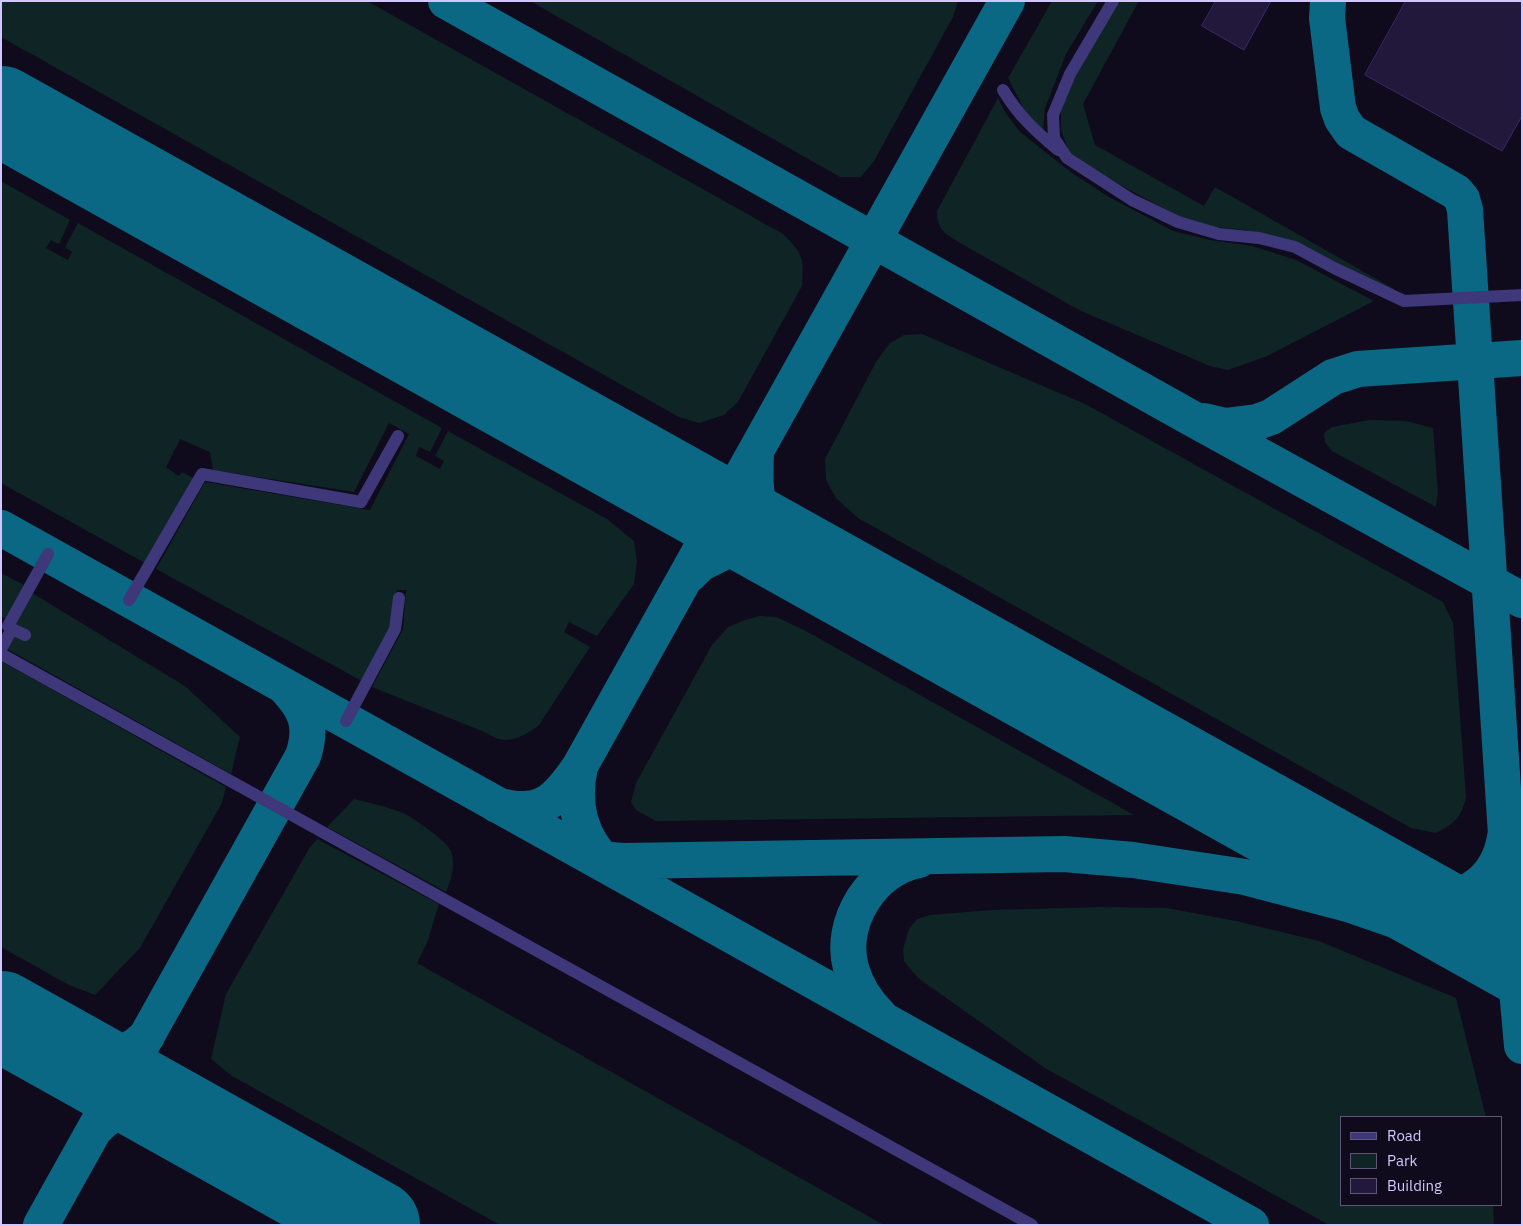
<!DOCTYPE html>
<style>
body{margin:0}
#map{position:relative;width:1523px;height:1226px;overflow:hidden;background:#0f0b1c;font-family:"IBM Plex Sans",sans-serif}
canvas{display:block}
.frame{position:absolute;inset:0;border:2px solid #d1c7fe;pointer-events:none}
.legend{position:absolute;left:1340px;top:1116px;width:162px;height:90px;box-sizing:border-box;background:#0f0b1c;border:1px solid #5d5676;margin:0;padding:6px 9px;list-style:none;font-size:15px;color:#d1c7fe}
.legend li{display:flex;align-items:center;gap:10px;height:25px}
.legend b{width:25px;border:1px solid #5d5676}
</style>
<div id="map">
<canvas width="1523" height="1226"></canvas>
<div class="frame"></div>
<ul class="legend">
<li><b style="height:6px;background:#3e377a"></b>Road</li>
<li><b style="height:14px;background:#0f2425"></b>Park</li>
<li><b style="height:14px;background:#22183c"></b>Building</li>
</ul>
</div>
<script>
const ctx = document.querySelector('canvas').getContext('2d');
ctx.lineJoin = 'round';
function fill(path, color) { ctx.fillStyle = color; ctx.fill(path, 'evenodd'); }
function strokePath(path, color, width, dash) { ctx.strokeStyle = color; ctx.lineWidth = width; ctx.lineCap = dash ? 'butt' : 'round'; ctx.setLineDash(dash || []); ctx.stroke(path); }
fill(new Path2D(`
 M 1,1 L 367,1 L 783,234 C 803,254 804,258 802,286 L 738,402 L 724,415 L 699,423 L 679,417 L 1,37 Z
 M 530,1 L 958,1 L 953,17 L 874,161 L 861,177 L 840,177 Z
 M 1052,1 L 1098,1 L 1066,54 L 1045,108 L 1043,132 L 1028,117 L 1008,78 Z
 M 1110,1 L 1139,1 L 1083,104 L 1095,145 L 1204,206 L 1215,187 L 1394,289 L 1391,292 L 1246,230 L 1207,226 L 1177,216 L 1095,171 L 1070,155 L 1061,130 L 1061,111 L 1083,45 Z
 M 998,98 L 1005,112 L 1020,132 L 1072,173 L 1109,197 L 1173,231 L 1210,240 L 1252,246 L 1296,260 L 1374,301 L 1267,356 L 1228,370 L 1210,366 L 1081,311 L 960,243 C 945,233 937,231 937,211 Z
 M 1,181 L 70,220 L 59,244 L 51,240 L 46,248 L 68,260 L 72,252 L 65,247 L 78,223 L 442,428 L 430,452 L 419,447 L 416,456 L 440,469 L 444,461 L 435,456 L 448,431 L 607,519 L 634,541 L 637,561 L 634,584 L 597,636 L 569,622 L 564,632 L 590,647 L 539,725 C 524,737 505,747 487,733 L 372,687 L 403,629 L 406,590 L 397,590 L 390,627 L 362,681 L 156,569 L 205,482 L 370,510 L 409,434 L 389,423 L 354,492 L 213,470 L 210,452 L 180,439 L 166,467 L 179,476 L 182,472 L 195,479 L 145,563 L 1,483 Z
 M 922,334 L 1087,405 L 1443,602 L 1453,623 L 1466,797 C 1461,818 1455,823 1436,833 L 1411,828 L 858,518 L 836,498 L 826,480 L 825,459 L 877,360 L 890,343 L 904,335 Z
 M 1370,420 L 1406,421 L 1433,428 L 1438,493 L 1436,507 L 1332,451 L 1325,442 L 1324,433 L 1332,427 Z
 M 1,573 L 24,585 L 8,619 L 1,617 Z
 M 32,593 L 185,686 L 240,737 L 231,774 L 7,649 L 15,625 Z
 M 760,616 L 776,617 L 804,630 L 1134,815 L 656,821 L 636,810 L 631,802 L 636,783 L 712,645 L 728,627 L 745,620 Z
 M 1,661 L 226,787 L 222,803 L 140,948 L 95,995 L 69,985 L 1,947 Z
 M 354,799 C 370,803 387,807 403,813 C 412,817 448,842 451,851 C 456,865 451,880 446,892 L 327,827 Z
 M 317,839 L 439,904 L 427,943 L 417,963 L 884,1225 L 500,1225 L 232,1076 L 211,1059 L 226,994 L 310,847 Z
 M 1102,907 L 1166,908 L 1236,921 L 1319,941 L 1456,998 L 1486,1117 L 1342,1117 L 1342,1205 L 1493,1205 L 1494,1225 L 1329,1225 L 1045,1068 L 918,978 L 904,961 L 903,949 L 909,929 L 917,919 L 930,915 L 992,910 Z`), '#0f2425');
strokePath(new Path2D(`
 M 446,1 L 1193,419 L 1522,600
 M 1328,1 L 1327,18 L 1338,108 L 1342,119 L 1351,132 L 1456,192 L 1462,199 L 1465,210 L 1514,956 L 1522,1046
 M 1204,421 L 1225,426 L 1257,422 L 1271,417 L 1333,377 L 1358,369 L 1522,358
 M 756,452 C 755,475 754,504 766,525 C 771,533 779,541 786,549
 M 1,528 L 1251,1225
 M 689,575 L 700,564 L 724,552 L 750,546 L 786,549
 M 580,766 C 572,804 579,837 608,865
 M 497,805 C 541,818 557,800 580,766 L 1007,1
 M 599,859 L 623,861 L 1064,854 L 1133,860 L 1245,877 L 1348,904 L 1438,935 L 1522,971
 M 1396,890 C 1407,894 1418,898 1430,898 C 1470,902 1499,875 1505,837
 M 880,1016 C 866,1002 856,987 851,968 C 838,922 873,868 919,860
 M 67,1052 C 100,1062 121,1061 147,1036
 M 95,1129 C 121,1102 143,1102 177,1114
 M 41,1225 L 303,756 C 313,726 306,709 285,687`), '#0a6884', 36);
strokePath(new Path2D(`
 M 1,111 L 1522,960
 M 1,1016 L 375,1225`), '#0a6884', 90);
const building = new Path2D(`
 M 1216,1 L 1271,1 L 1244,50 L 1202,26 Z
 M 1406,1 L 1522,1 L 1522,116 L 1502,151 L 1365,75 Z`);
fill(building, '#22183c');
strokePath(building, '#3b2a68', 1);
strokePath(new Path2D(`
 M 1113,1 L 1070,74 L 1053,115 L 1054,138 L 1067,158 L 1132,200 L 1178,222 L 1219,234 L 1259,238 L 1295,247 L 1334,268 L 1404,301 L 1522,295
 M 1003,90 C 1019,116 1034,130 1058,150
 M 129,600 L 202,474 L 361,502 L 398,436
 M 12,629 L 25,635
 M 1,649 L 12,629 L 8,626 L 48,554
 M 1,654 L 1032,1225
 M 346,721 L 395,629 L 399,598`), '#3e377a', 12);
</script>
